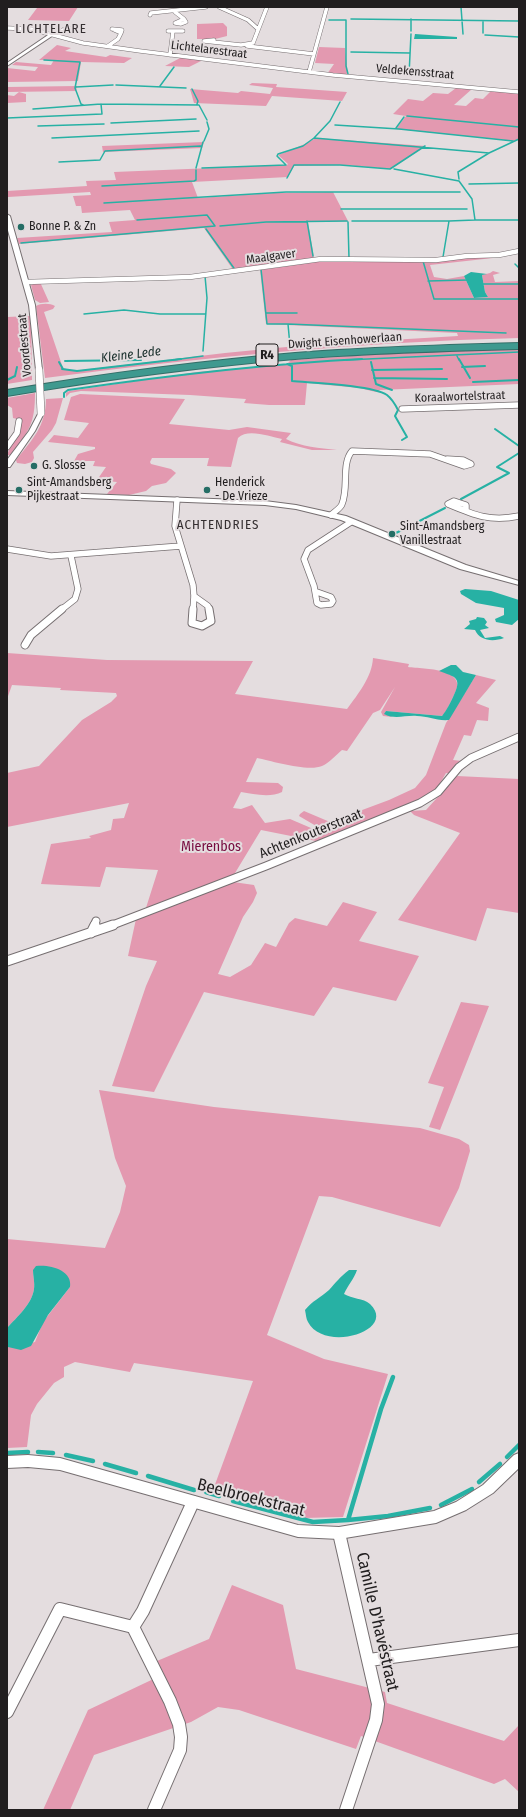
<!DOCTYPE html>
<meta charset="utf-8">
<style>
body{margin:0}
#map{position:relative;width:526px;height:1817px;overflow:hidden;background:#e4dddf;font-family:"Fira Sans Condensed",sans-serif}
canvas{display:block}
.frame{position:absolute;inset:0;border:8px solid #211e1f;pointer-events:none}
</style>
<div id="map">
<canvas width="526" height="1817"></canvas>
<div class="frame"></div>
</div>
<script>
const ctx = document.querySelector('canvas').getContext('2d');
ctx.lineJoin = 'round';
function fill(path, color) { ctx.fillStyle = color; ctx.fill(path, 'evenodd'); }
function strokePath(path, color, width, dash) { ctx.strokeStyle = color; ctx.lineWidth = width; ctx.lineCap = dash ? 'butt' : 'round'; ctx.setLineDash(dash || []); ctx.stroke(path); }
function label(font, color, halo, rows, align = 'center') {
  ctx.font = font + ' "Fira Sans Condensed",sans-serif'; ctx.lineWidth = 4; ctx.setLineDash([]); ctx.textBaseline = 'middle'; ctx.strokeStyle = halo; ctx.fillStyle = color; for (const [text, x, y, turn = 0] of rows) {
    ctx.save(); ctx.translate(x, y); ctx.rotate((+turn || 0) * Math.PI / 180); ctx.textAlign = isNaN(turn) ? turn : align; if (halo) ctx.strokeText(text, 0, 0); ctx.fillText(text, 0, 0); ctx.restore();
  }
}
fill(new Path2D(`
 M 8,7 L 78,7 L 69,21 L 28,20 L 37,8 Z
 M 223,23 L 227,27 L 227,36 L 215,39 L 197,39 L 197,24 Z
 M 57,45 L 71,48 L 65,51 L 106,57 L 110,55 L 132,58 L 124,63 L 81,62 L 78,81 L 7,82 L 7,68 L 35,71 L 38,67 L 12,65 L 16,62 L 51,65 L 54,60 L 39,60 Z
 M 319,47 L 345,48 L 348,76 L 327,74 L 334,64 L 315,63 Z
 M 182,57 L 203,60 L 189,67 L 165,66 Z
 M 252,83 L 277,84 L 276,87 L 347,92 L 342,101 L 272,96 L 266,106 L 194,103 L 190,89 L 238,93 L 241,91 L 270,94 L 273,88 L 249,85 Z
 M 77,86 L 76,91 L 7,92 L 7,87 Z
 M 456,88 L 472,89 L 454,105 L 466,106 L 475,98 L 483,99 L 491,91 L 519,93 L 519,139 L 514,141 L 396,129 L 406,116 L 393,114 L 408,99 L 423,101 L 433,93 L 448,94 Z
 M 19,92 L 26,94 L 26,102 L 7,103 L 7,95 L 14,96 Z
 M 316,138 L 426,146 L 391,169 L 345,165 L 294,166 L 288,177 L 192,182 L 198,198 L 274,193 L 333,192 L 348,221 L 308,222 L 314,258 L 234,271 L 204,228 L 19,244 L 17,238 L 112,232 L 109,222 L 135,220 L 130,210 L 82,213 L 81,206 L 76,206 L 73,196 L 91,195 L 90,192 L 8,197 L 7,191 L 87,186 L 86,181 L 116,180 L 114,172 L 287,165 L 288,164 L 278,155 L 305,144 Z
 M 204,142 L 202,148 L 103,152 L 102,146 Z
 M 492,256 L 493,258 L 430,265 L 434,277 L 447,279 L 464,276 L 474,298 L 488,297 L 485,292 L 482,275 L 490,273 L 493,271 L 500,273 L 493,275 L 495,282 L 519,281 L 519,338 C 360,342 202,357 45,378 L 36,306 C 41,303 50,303 55,306 L 53,309 L 44,312 L 63,368 L 73,371 L 225,353 L 307,345 L 458,336 L 457,333 L 266,324 L 260,270 L 322,261 Z
 M 40,282 L 49,302 L 40,303 L 35,300 L 31,285 Z
 M 31,316 L 32,380 L 7,384 L 7,317 Z
 M 519,348 L 519,384 L 380,390 L 376,392 L 359,388 L 307,383 L 305,405 L 269,405 L 244,403 L 246,399 L 190,395 L 81,391 L 70,393 L 66,397 L 66,393 L 69,391 L 197,372 L 287,364 L 291,360 L 398,353 Z
 M 35,393 C 35,424 29,431 11,455 L 7,455 L 21,420 L 13,418 L 12,408 L 7,405 L 7,398 Z
 M 80,394 L 185,399 L 169,424 L 229,430 L 247,427 L 291,433 L 286,439 C 302,447 319,448 337,450 L 312,450 L 280,442 L 282,439 C 270,437 248,428 238,438 L 231,467 L 207,466 L 209,458 L 152,458 L 150,462 L 151,464 L 171,469 L 176,473 L 166,483 L 152,486 L 146,491 L 129,495 L 107,494 L 117,482 L 97,480 L 106,467 L 93,466 L 95,461 L 74,461 L 78,454 L 95,449 L 95,447 L 48,442 L 54,435 L 78,438 L 89,423 L 64,420 L 71,397 Z
 M 63,398 L 56,423 L 52,430 L 33,452 L 34,458 L 32,462 L 25,464 L 17,463 L 16,460 C 32,440 46,426 46,399 Z
 M 7,653 L 107,660 L 253,661 L 235,694 L 347,709 C 358,694 372,677 373,658 L 409,664 L 408,667 C 424,669 470,668 454,695 C 450,702 448,710 442,716 L 386,711 L 385,714 L 393,717 L 383,716 L 381,712 L 395,687 L 380,710 L 373,713 L 347,751 L 342,750 C 336,755 329,763 322,766 C 308,772 272,761 257,758 L 246,782 L 278,783 L 283,787 L 282,792 C 270,798 253,794 241,792 L 233,808 L 241,809 L 252,805 L 265,823 L 290,819 L 318,831 L 323,830 L 299,816 L 300,814 L 304,811 L 330,822 L 389,800 L 415,788 L 426,775 L 446,723 L 476,675 L 496,680 L 476,703 L 489,708 L 488,721 L 477,720 L 471,736 L 464,735 L 453,760 L 462,761 L 452,774 L 446,773 L 438,787 L 428,795 L 321,842 L 261,830 L 232,878 L 145,911 L 158,870 L 106,867 L 100,887 L 41,884 L 51,844 L 91,838 L 89,836 L 111,830 L 113,819 L 124,818 L 129,803 L 7,827 L 7,773 L 39,766 L 82,720 L 111,702 L 117,696 L 116,693 L 60,690 L 61,688 L 12,685 L 7,699 Z
 M 457,776 L 519,779 L 519,913 L 487,908 L 476,941 L 398,920 L 460,833 L 414,815 L 410,811 L 426,810 Z
 M 233,882 L 254,885 L 257,893 L 253,902 L 243,917 L 218,974 L 230,977 L 251,965 L 265,943 L 276,947 L 289,923 L 295,918 L 327,926 L 343,902 L 377,912 L 359,941 L 419,956 L 396,1001 L 333,987 L 314,1016 L 204,992 L 154,1092 L 112,1086 L 146,986 L 157,961 L 128,956 L 136,919 Z
 M 461,1002 L 489,1006 L 440,1130 L 429,1127 L 444,1087 L 428,1083 Z
 M 99,1090 L 214,1107 L 420,1128 L 459,1139 L 469,1145 L 470,1151 L 459,1188 L 440,1227 L 332,1197 L 319,1196 L 267,1335 L 324,1359 L 388,1374 L 343,1517 L 304,1518 L 213,1490 L 253,1381 L 134,1363 L 130,1372 L 75,1362 L 64,1367 L 64,1377 L 54,1383 L 37,1404 L 31,1415 L 27,1447 L 7,1448 L 7,1346 L 9,1347 L 35,1342 L 43,1322 L 70,1287 L 33,1270 C 33,1276 35,1283 34,1289 C 32,1304 17,1317 7,1328 L 7,1239 L 105,1248 L 120,1212 L 126,1186 L 115,1158 Z
 M 232,1585 L 283,1605 L 296,1669 L 385,1692 L 387,1703 L 504,1741 L 519,1725 L 519,1792 L 505,1779 L 494,1784 L 361,1736 L 356,1749 L 239,1710 L 218,1707 L 191,1722 L 94,1755 L 70,1810 L 43,1810 L 88,1710 L 164,1674 L 157,1661 L 209,1639 Z`), '#e399b0');
fill(new Path2D(`
 M 415,34 L 457,37 L 457,39 L 414,39 Z
 M 471,272 L 487,274 L 482,275 L 485,292 L 488,297 L 474,298 L 464,276 Z
 M 465,589 L 491,591 L 519,600 L 519,619 L 512,625 L 496,622 L 495,619 L 504,615 L 504,608 L 476,603 L 461,594 L 460,591 Z
 M 477,617 L 484,618 L 487,622 L 485,625 L 489,628 L 480,630 L 485,638 L 500,636 L 504,638 C 493,642 480,641 475,630 L 464,629 L 470,624 L 469,621 L 476,619 Z
 M 451,665 L 456,665 L 463,672 L 476,675 L 449,720 C 436,721 428,716 417,716 C 405,715 395,720 384,714 L 386,711 L 442,716 C 447,710 450,703 453,697 C 463,677 455,677 439,671 Z
 M 36,1266 C 49,1264 73,1270 70,1287 L 48,1315 L 31,1346 L 21,1350 L 8,1347 L 7,1346 L 7,1328 C 17,1317 32,1304 34,1289 C 35,1283 33,1276 33,1270 Z
 M 349,1270 L 357,1270 C 354,1279 348,1285 344,1294 C 352,1299 363,1298 370,1304 C 398,1331 324,1353 308,1322 C 306,1319 306,1314 305,1310 C 312,1301 320,1298 329,1290 C 336,1282 340,1277 349,1270 Z`), '#27b1a4');
strokePath(new Path2D(`
 M 461,7 L 463,34
 M 351,19 L 519,21
 M 411,19 L 411,31
 M 329,20 L 346,20 L 346,66 L 348,74
 M 483,21 L 483,33
 M 485,35 L 519,37
 M 351,52 L 410,53
 M 44,60 L 80,62 L 75,88 L 81,104 L 83,105
 M 409,75 L 411,34
 M 116,85 L 186,88
 M 160,86 L 174,67
 M 76,87 L 113,85
 M 192,89 L 198,101 L 197,104
 M 33,109 L 101,104
 M 407,116 L 519,127
 M 7,118 L 102,114 L 101,104 L 199,105 L 207,120
 M 111,123 L 196,119
 M 335,125 L 399,129 L 513,141
 M 38,126 L 104,124
 M 396,128 L 404,117
 M 52,138 L 199,131
 M 314,138 L 330,121 L 340,102
 M 204,141 L 209,129 L 207,122
 M 59,162 L 100,160 L 105,151 L 201,146
 M 196,168 L 203,142
 M 202,168 L 286,165 L 277,156 L 278,154 L 303,146 L 314,138 L 489,153
 M 394,169 L 459,181
 M 287,178 L 294,165 L 340,165 L 390,169 L 425,146
 M 459,179 L 458,172 L 489,153 L 519,139
 M 469,184 L 519,183
 M 102,186 L 194,181 L 196,180 L 196,170
 M 104,203 L 286,192 L 460,192
 M 341,209 L 467,209
 M 475,220 L 519,220
 M 307,221 L 313,256
 M 352,221 L 449,221
 M 348,222 L 349,258
 M 220,226 L 266,222 L 347,221
 M 206,229 L 236,271
 M 21,243 L 215,226 L 207,215 L 137,220
 M 440,259 L 443,257 L 449,221 L 475,220 L 472,199 L 459,181
 M 423,261 L 434,299 L 519,299
 M 515,264 L 519,268
 M 261,269 L 267,324 L 288,324 L 290,346
 M 428,281 L 468,280
 M 481,284 L 519,284
 M 266,313 L 297,313
 M 84,314 L 124,310 L 160,314 L 206,314
 M 288,324 L 506,333
 M 203,351 L 207,298 L 205,276
 M 457,356 L 459,360
 M 173,360 L 203,356
 M 346,360 L 519,352`), '#27b1a4', 1.5);
strokePath(new Path2D(`
 M 459,359 L 470,378
 M 65,361 L 141,360
 M 59,362 L 63,369
 M 371,362 L 376,384 L 392,390
 M 287,364 L 292,366 L 292,381 C 313,383 371,385 387,395 C 392,399 395,404 398,410 L 395,416 L 407,437 L 402,440
 M 462,367 L 485,366
 M 62,369 L 77,371 L 181,359
 M 372,370 L 442,369
 M 374,378 L 447,379
 M 7,380 L 15,376 L 17,367
 M 473,382 L 519,380
 M 64,397 L 64,393 L 68,390 C 165,376 263,364 362,359
 M 495,429 L 519,446
 M 461,499 L 509,473 L 497,467 L 519,453
 M 396,533 L 445,508`), '#27b1a4', 2);
strokePath(new Path2D(`
 M 38,1452 L 53,1453
 M 7,1453 L 28,1452
 M 66,1455 L 93,1461
 M 507,1457 L 519,1445
 M 105,1464 L 136,1473
 M 148,1476 L 194,1490
 M 479,1482 L 500,1464
 M 206,1492 L 219,1496
 M 233,1501 L 313,1522 L 348,1520 L 381,1409 L 393,1377
 M 441,1505 L 472,1489
 M 348,1520 L 388,1516 L 430,1508`), '#27b1a4', 4.5);
const minorFar5 = new Path2D(`
 M 219,7 L 248,20 L 258,29
 M 175,12 L 184,19
 M 150,15 L 151,13 L 206,7
 M 184,19 L 186,22 L 181,24 L 175,23 Z
 M 7,28 L 31,29 L 83,43 L 140,51 L 333,75 L 519,92
 M 112,29 L 122,30 L 121,33 Z
 M 168,31 L 183,31
 M 53,34 L 65,29 L 83,28
 M 214,40 L 213,42 L 204,41 Z
 M 213,42 L 241,45 L 253,43 L 267,7
 M 108,46 L 118,39 L 121,33
 M 247,46 L 314,54
 M 170,55 L 173,31
 M 309,72 L 327,7`);
const minorFar4 = new Path2D(`
 M 26,282 L 190,277 L 321,259 L 436,260 L 467,256 L 499,255 L 519,251`);
const minorFar3 = new Path2D(`
 M 402,409 L 519,405
 M 7,447 L 17,433 L 19,421
 M 177,500 L 175,526 L 193,585 L 194,596
 M 466,511 L 466,505 L 454,501 L 448,504 C 474,515 490,522 519,516
 M 331,515 C 334,512 341,508 342,504 C 349,487 341,464 352,451 L 430,454 L 464,466 L 471,464 L 463,460 L 447,459
 M 7,549 L 51,556 L 181,546
 M 317,592 L 331,597 L 333,601 L 331,604 L 321,605 L 317,603 L 314,586 L 304,559 L 308,550 L 351,522
 M 194,596 L 208,606 L 209,610
 M 61,610 L 75,599 L 78,589 L 71,556
 M 193,610 L 194,596`);
const minorFar2 = new Path2D(`
 M 193,609 L 192,623 L 202,626 L 211,621 L 209,609
 M 25,645 L 31,635 L 62,609
 M 94,926 L 96,921
 M 110,926 L 266,866 L 420,803 L 438,792 L 459,767 L 471,758 L 519,737`);
const minorFar1 = new Path2D(`
 M 91,933 L 95,925
 M 7,961 L 113,925`);
const minor = new Path2D(`
 M 339,1533 L 378,1704 L 376,1720 L 346,1810
 M 133,1627 L 170,1701 L 179,1724 L 181,1737 L 180,1750 L 154,1810
 M 133,1627 L 143,1611 L 193,1502
 M 369,1660 L 519,1640
 M 7,1712 L 60,1609 L 133,1627`);
const tertiary = new Path2D(`
 M 51,33 L 55,34 L 7,66 L 7,63 Z
 M 7,214 L 10,216 L 35,305 L 42,370 L 39,372 L 36,370 L 29,305 L 7,227 Z
 M 39,412 L 44,413 L 35,431 L 10,467 L 7,467 L 7,460 L 29,431 Z
 M 7,491 L 265,501 L 296,505 L 346,516 L 466,565 L 519,581 L 519,585 L 460,569 L 341,520 L 296,509 L 265,505 L 7,495 Z
 M 519,1453 L 519,1468 L 493,1493 L 466,1510 L 436,1523 L 339,1539 L 298,1537 L 60,1470 L 28,1467 L 7,1468 L 7,1456 L 28,1455 L 60,1458 L 298,1525 L 339,1527 L 434,1511 L 456,1502 L 483,1485 L 514,1455 Z`);
const motorway = new Path2D(`
 M 519,343 L 519,349 C 444,351 370,353 295,359 C 199,367 103,380 7,396 L 7,390 C 103,374 199,361 295,353 C 370,347 444,345 519,343 Z`);
strokePath(minorFar5, '#766f71', 4.5);
strokePath(minorFar4, '#766f71', 5.5);
strokePath(minorFar3, '#766f71', 7);
strokePath(minorFar2, '#766f71', 9);
strokePath(minorFar1, '#766f71', 11);
strokePath(minor, '#766f71', 14);
strokePath(tertiary, '#766f71', 2);
strokePath(motorway, '#346e68', 2);
strokePath(minorFar5, '#fff', 3.5);
strokePath(minorFar4, '#fff', 4.5);
strokePath(minorFar3, '#fff', 5.5);
strokePath(minorFar2, '#fff', 7);
strokePath(minorFar1, '#fff', 9);
strokePath(minor, '#fff', 12);
fill(tertiary, '#fff');
fill(motorway, '#3f998f');
const tertiaryBridge = new Path2D(`
 M 39,370 L 41,413`);
strokePath(tertiaryBridge, '#766f71', 8, []);
strokePath(tertiaryBridge, '#fff', 7);
for (const [x, y, r, color] of [
 [21,227,4,"#256d65"],
 [34,466,4,"#256d65"],
 [19,490,4,"#256d65"],
 [207,490,4,"#256d65"],
 [392,534,4,"#256d65"]
]) { const dot = new Path2D(); dot.arc(x, y, r, 0, 2 * Math.PI); ctx.fillStyle = color; ctx.fill(dot); strokePath(dot, '#e4dddf', 1.5); }
label('12px', '#211e1f', '#e4dddf', [
 ["Lichtelarestraat",209,50,7],
 ["Veldekensstraat",415,72,5],
 ["Maalgaver",271,257,-8],
 ["Dwight Eisenhowerlaan",345,341,-4],
 ["Voordestraat",25,345,-95],
 ["Koraalwortelstraat",460,397,-2]
]);
label('12px', '#211e1f', '#e4dddf', [
 ["Bonne P. & Zn",29,227],
 ["G. Slosse",42,466],
 ["Sint-Amandsberg",27,483],
 ["Pijkestraat",27,497],
 ["Henderick",215,483],
 ["- De Vrieze",215,497],
 ["Sint-Amandsberg",400,527],
 ["Vanillestraat",400,541]
], 'left');
ctx.letterSpacing = '1px';
label('13px', '#342e30', '#e4dddf', [
 ["LICHTELARE",51,29],
 ["ACHTENDRIES",218,525]
]);
ctx.letterSpacing = '0px';
label('italic 13px', '#182e2b', '#e4dddf', [
 ["Kleine Lede",131,355,-7]
]);
for (const [x, y, w] of [
 [267,355,22]
]) { const box = new Path2D(); box.roundRect(x - w / 2, y - 11, w, 22, 3); ctx.fillStyle = '#e4dddf'; ctx.fill(box); strokePath(box, '#211e1f', 1); }
label('bold 13px', '#211e1f', null, [
 ["R4",267,355]
]);
label('14px', '#211e1f', '#e4dddf', [
 ["Achtenkouterstraat",311,834,-22]
]);
label('14px', '#770a3e', '#e4dddf', [
 ["Mierenbos",211,847]
]);
label('17px', '#211e1f', '#e4dddf', [
 ["Beelbroekstraat",251,1498,14],
 ["Camille D'havéstraat",377,1622,77]
]);
</script>
